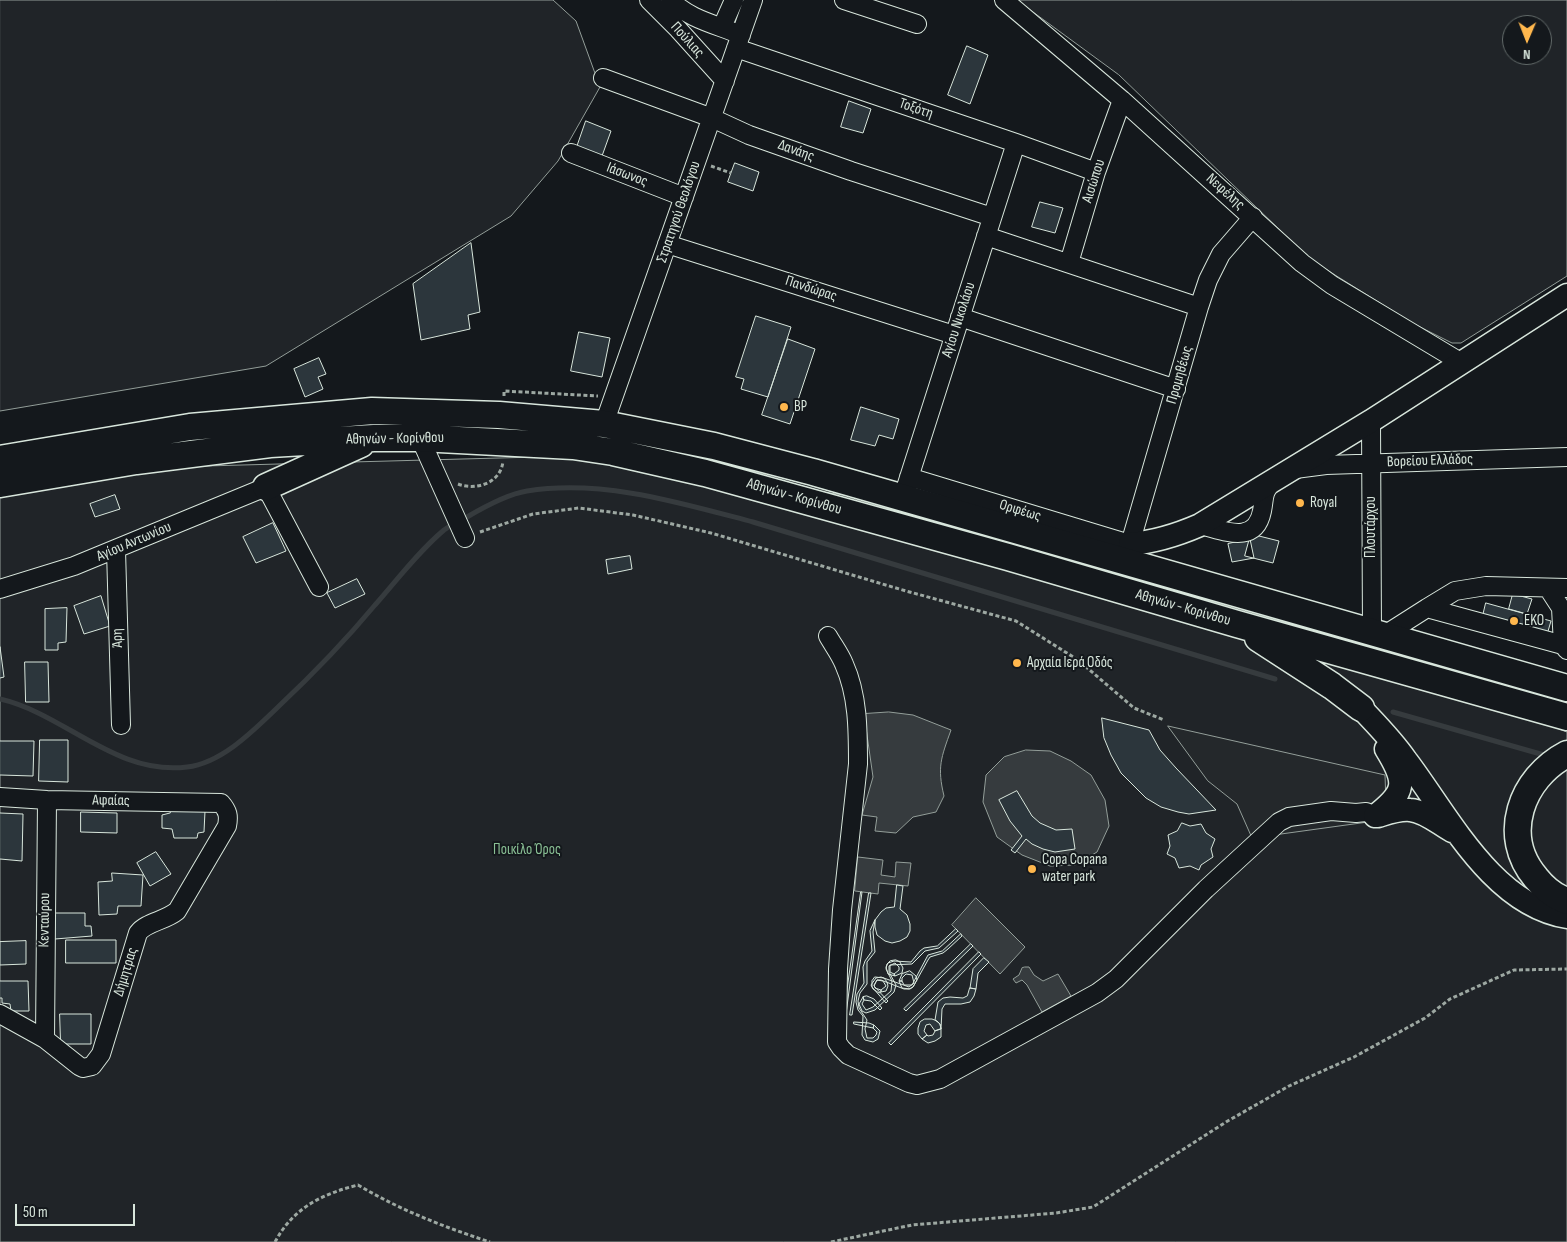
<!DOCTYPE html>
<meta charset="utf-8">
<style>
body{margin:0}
#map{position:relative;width:1567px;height:1242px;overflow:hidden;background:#14181c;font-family:"Sofia Sans Condensed",sans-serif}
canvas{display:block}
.north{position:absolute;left:1502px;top:15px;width:50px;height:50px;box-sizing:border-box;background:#14181c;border:1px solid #626a69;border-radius:50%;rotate:181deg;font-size:14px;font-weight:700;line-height:20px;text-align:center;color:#d8e6dc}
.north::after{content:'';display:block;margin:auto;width:18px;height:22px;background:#ffb74d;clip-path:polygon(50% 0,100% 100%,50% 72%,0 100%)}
.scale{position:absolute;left:15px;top:1204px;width:120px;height:22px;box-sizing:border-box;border:2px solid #d8e6dc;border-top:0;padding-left:6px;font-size:15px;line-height:18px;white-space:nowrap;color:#d8e6dc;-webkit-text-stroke:4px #14181c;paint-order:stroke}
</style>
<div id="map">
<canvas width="1567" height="1242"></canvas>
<div class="north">N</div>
<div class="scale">50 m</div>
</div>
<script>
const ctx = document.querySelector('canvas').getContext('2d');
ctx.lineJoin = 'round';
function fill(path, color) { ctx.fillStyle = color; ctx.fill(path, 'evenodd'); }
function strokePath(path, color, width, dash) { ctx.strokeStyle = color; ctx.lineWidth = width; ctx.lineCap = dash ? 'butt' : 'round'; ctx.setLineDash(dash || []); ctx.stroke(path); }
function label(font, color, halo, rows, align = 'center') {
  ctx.font = font + ' "Sofia Sans Condensed",sans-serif'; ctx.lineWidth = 4; ctx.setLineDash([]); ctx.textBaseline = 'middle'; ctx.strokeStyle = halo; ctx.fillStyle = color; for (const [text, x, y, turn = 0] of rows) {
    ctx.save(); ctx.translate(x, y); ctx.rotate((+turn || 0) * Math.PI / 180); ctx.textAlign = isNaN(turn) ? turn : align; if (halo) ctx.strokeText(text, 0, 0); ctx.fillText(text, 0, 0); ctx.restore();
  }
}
const green = new Path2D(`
 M 0,0 L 553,0 L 576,21 L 600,87 L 558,161 L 511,216 L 266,366 L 0,411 Z
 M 1017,0 L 1567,0 L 1567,276 L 1461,343 L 1452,343 L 1412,323 L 1311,260 L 1119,75 ZM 1512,25 L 1542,25 L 1542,55 L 1512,55 Z
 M 575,456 L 1030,522 L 1567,732 L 1567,1242 L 0,1242 L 0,472 Z`);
fill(green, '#202428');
strokePath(green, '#939e99', 1);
const parking = new Path2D(`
 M 1168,726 L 1385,775 L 1386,804 L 1368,822 L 1252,838 L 1237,804 L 1208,781 Z`);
fill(parking, '#24282b');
strokePath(parking, '#939e99', 1);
const water = new Path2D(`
 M 889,712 L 913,715 L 951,730 C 941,758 937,767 944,796 L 936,812 L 913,817 L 896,833 L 875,831 L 877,817 L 862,815 L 873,777 L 864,714 Z
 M 1026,750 L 1050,751 L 1071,761 L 1091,775 L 1105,800 L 1109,826 L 1097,852 L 1075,865 L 1050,866 L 1022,855 L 997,837 L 983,802 L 986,775 L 1004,757 Z
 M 858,857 L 883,860 L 881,875 L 895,877 L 896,862 L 911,863 L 908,886 L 879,883 L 878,894 L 855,891 Z
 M 976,898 L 1025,947 L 1000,974 L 952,925 Z
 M 1025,967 L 1029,967 L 1034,975 L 1043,981 L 1058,974 L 1071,996 L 1042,1012 L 1027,985 L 1022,980 L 1016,983 L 1013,979 L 1019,975 L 1022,968 Z`);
fill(water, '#363b3e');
strokePath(water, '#939e99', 1);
strokePath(new Path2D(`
 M 0,699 C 65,714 116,776 187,767 C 222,763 254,730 278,707 C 312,675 345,641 375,605 C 397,580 418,552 444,530 C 451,525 459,521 467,517 C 484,507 508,494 527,491 C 603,479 681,503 753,522 L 1275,679
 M 1393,712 L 1544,755`), '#363b3e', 5);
const building = new Path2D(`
 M 967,46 L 988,55 L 970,104 L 948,95 Z
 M 849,101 L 871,109 L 863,133 L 841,127 Z
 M 586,121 L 611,131 L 602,156 L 577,147 Z
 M 735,163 L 759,172 L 753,191 L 728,182 Z
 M 1040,202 L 1063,208 L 1055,233 L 1032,227 Z
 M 471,243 L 480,312 L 468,315 L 470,329 L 421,340 L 413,284 Z
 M 756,316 L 791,327 L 768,397 L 741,389 L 744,379 L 736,377 Z
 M 579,332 L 610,338 L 602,377 L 571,371 Z
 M 788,339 L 815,349 L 790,424 L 762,415 Z
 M 319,358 L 326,374 L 318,377 L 323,389 L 305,397 L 294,369 Z
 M 861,407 L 899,419 L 893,439 L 879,435 L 875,446 L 851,440 Z
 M 115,495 L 120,509 L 95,517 L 90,504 Z
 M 273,523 L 286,551 L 256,563 L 243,537 Z
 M 1251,534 L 1279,541 L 1273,563 L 1245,556 Z
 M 1250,539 L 1254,558 L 1232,562 L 1228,544 Z
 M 630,556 L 632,569 L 608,574 L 606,560 Z
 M 357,579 L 365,594 L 335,608 L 327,593 Z
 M 1513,594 L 1532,599 L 1527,614 L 1509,609 Z
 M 101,596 L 110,626 L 84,634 L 74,606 Z
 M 1486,603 L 1551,621 L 1546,638 L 1482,620 Z
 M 67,608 L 66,642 L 58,643 L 58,650 L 45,650 L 45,609 Z
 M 0,647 L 4,677 L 0,678 Z
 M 25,662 L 48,662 L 49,702 L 26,702 Z
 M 1102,718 L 1149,730 L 1160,750 L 1176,768 L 1216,810 L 1189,814 L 1178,812 L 1161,807 L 1146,798 L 1121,773 L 1111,755 L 1104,738 Z
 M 40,740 L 68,740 L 68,782 L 39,781 Z
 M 0,741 L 34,741 L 33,776 L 0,775 Z
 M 1017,791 L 1032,816 L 1040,823 L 1056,830 L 1072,829 L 1075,849 L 1055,852 L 1043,849 L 1032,844 L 1026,839 L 1015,853 L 1011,850 L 1022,836 L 1010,821 L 999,800 Z
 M 170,809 L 205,811 L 204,832 L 198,833 L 197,838 L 174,838 L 172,829 L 162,828 L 162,815 L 170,813 Z
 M 81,812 L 117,813 L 117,833 L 81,832 Z
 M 0,813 L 23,814 L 22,861 L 0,859 Z
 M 1182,823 L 1190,826 L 1201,824 L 1206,833 L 1215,839 L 1211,849 L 1213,857 L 1201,865 L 1199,870 L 1190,866 L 1179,868 L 1175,858 L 1167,854 L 1170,846 L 1168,835 L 1177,831 Z
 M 156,852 L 171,874 L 150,886 L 137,863 Z
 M 112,873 L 143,875 L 141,906 L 118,906 L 117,914 L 99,915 L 98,882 L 112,881 Z
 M 897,885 L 903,886 L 900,909 L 907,915 L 910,924 L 910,931 L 907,937 L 900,941 L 892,943 L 885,941 L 877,935 L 875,927 L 875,920 L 881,912 L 886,908 L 894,907 Z
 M 861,892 L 862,892 L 846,1014 L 844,1014 Z
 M 869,893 L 871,893 L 852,1015 L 850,1015 Z
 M 55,913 L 85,913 L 85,926 L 91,926 L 92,936 L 55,939 Z
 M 875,920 L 873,932 L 875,952 L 867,962 L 867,984 L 860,993 L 858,1001 L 859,1008 L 867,1020 L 865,1029 L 867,1038 L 873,1038 L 876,1035 L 877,1032 L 873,1028 L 874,1025 L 880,1031 L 878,1039 L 873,1042 L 865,1040 L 862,1035 L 863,1016 L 858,1010 L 856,1002 L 857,994 L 864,983 L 863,967 L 865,961 L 872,951 L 870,931 Z
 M 956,929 L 958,931 L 939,948 L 925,951 L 912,964 L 890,965 L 890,972 L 894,974 L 895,976 L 888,974 L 886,967 L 888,963 L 894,961 L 911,962 L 920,951 L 924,948 L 937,946 Z
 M 961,934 L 962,936 L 948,949 L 943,953 L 930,957 L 928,960 L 913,987 L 910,989 L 902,988 L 899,981 L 902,981 L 904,985 L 912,985 L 928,955 L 942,951 Z
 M 66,940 L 116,940 L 116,963 L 66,963 Z
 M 26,941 L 26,964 L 0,965 L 0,942 Z
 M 971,944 L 973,946 L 906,1011 L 904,1009 Z
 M 979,952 L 981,954 L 891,1045 L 889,1043 Z
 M 984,958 L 989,962 L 978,973 L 976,989 L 970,988 L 973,969 Z
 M 896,960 L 900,962 L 903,968 L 902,973 L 895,976 L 894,974 L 899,970 L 899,967 L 895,963 L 889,966 L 889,972 L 896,985 L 894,992 L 875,1010 L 866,1013 L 862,1011 L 859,1004 L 863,997 L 864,1000 L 862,1004 L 866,1010 L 873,1007 L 891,991 L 892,981 L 886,969 L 887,964 L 890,961 Z
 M 910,971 L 916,976 L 917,980 L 913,987 L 909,989 L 904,989 L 881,980 L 877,980 L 874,985 L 875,988 L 881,990 L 881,992 L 879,993 L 873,989 L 871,985 L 876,978 L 881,977 L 909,987 L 914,983 L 912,975 L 906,974 L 902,978 L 902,981 L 899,981 L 902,974 Z
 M 875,977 L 884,978 L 887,982 L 888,986 L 886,991 L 881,992 L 881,990 L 886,986 L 883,981 L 877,980 L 874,986 L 888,1001 L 886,1003 L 872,987 L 872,981 Z
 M 0,981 L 28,981 L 29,1011 L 11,1011 L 10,1004 L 2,1003 L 2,998 L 0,998 Z
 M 970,988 L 976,989 L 974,996 L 970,1002 L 961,1004 L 945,1004 L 942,1009 L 941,1029 L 940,1024 L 935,1020 L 938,1002 L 943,998 L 950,997 L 963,998 L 967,996 Z
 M 867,996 L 874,999 L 882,1008 L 880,1010 L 871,1001 L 864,1000 L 863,997 Z
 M 60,1014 L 91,1014 L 91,1044 L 61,1044 Z
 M 925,1019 L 932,1019 L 937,1021 L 940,1024 L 941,1029 L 935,1031 L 930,1024 L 926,1025 L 924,1031 L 927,1035 L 922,1039 L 918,1034 L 918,1028 L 920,1022 Z
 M 854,1022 L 869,1023 L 874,1025 L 873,1028 L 854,1024 Z
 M 941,1029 L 941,1037 L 935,1041 L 928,1043 L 922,1039 L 927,1035 L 928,1036 L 933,1035 L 935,1031 Z`);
fill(building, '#2c363c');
strokePath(building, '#d8e6dc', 1);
const minor = new Path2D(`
 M 649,0 L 678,29 L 725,81
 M 671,0 C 688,19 718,25 741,35
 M 844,0 L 917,24
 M 1004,0 L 1122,100 L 1302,263 L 1332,285 L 1462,363
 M 722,27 L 734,0
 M 736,48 L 1016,143 L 1096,172
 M 603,78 L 712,118 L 749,135 L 851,171 L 992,217
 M 571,153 L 684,197
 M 986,236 L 1199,307
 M 667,244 L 954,335
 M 1069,263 L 1096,172 L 1122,100
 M 960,317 L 1176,389
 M 1371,421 L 1372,632
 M 604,424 L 753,0
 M 420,438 L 465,538
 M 1295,469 L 1326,465 L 1567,457
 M 909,477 L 1130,544 L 1199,307 L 1208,280 L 1221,254 L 1253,217
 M 906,487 L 1016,143
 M 1200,525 C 1223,530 1255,546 1262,511 C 1265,496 1262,495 1272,482
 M 116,550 L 121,725
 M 1548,588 L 1561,608 L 1563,645 L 1567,650
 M 0,589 L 74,566 L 266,487 L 319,587
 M 1427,608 L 1455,591 L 1486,586 L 1567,588
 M 828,636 C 833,645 840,654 844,664 C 858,695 858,730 858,764 L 842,910 L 838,969 L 837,1042 L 841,1048 L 848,1055 L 909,1083 L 917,1085 L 940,1079 L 1097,993 L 1116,979 L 1206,889 L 1279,822 L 1289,817 L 1331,811 L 1356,813 L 1366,812 L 1375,816
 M 1383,636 L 1427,608 L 1563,645
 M 0,797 L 47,800 L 221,803 C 228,811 229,816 227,826 L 177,911 C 165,921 146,922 138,933 L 101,1054 L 92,1066 L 83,1068 L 79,1066 L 45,1039 L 0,1014
 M 45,1039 L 47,800`);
const major = new Path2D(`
 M 1130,544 C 1156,542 1177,535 1200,525 L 1371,421 L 1567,295
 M 1361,708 C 1377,725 1393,741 1406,760 C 1448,815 1492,905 1567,917
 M 1375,816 C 1406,792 1407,783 1386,749
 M 1378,816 C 1388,813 1399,809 1410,810 C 1425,811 1439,824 1452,831`);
const highway = new Path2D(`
 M 0,459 L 190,427 L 372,411 L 499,415 L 604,424 L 714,446 L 813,472 L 1567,688
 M 0,484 L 136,461 L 270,444 L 374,438 L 420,438 L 573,446 L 613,452 L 705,473 L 1008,557 L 1237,624 L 1567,717
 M 266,487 L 361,444
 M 1258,638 L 1332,686 L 1361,708
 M 1567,754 C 1521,778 1500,836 1536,878 C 1544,888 1555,897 1567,901`);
strokePath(minor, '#d8e6dc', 20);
strokePath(major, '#d8e6dc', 25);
strokePath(highway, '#d8e6dc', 29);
strokePath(new Path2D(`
 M 711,166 L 731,173
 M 504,396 L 504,391 L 598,396
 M 458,484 C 476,491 501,483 503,461
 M 480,532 L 533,514 L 579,508 L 633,515 L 711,533 L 906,591 L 1016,621 L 1078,660 L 1134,708 L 1164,720
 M 275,1242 C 293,1208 322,1194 358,1185 C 400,1210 444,1227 490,1242
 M 831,1242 L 912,1225 L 1056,1213 L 1093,1207 L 1226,1122 L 1289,1086 L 1354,1057 L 1425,1018 L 1450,999 L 1514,970 L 1567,969`), '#9da8a2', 3, [4, 2.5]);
strokePath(minor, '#14181c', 18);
strokePath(major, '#14181c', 22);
strokePath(highway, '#14181c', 26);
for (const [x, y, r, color] of [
 [784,407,5,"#ffb74d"],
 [1300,503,5,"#ffb74d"],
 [1514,621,5,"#ffb74d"],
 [1017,663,5,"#ffb74d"],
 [1032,869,5,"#ffb74d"]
]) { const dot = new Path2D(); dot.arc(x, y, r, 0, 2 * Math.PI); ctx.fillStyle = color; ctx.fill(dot); strokePath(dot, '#14181c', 2); }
label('15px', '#d8e6dc', '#14181c', [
 ["Πούλιας",687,40,48],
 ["Τοξότη",916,109,19],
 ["Δανάης",796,151,20],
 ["Ιάσωνος",627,175,21],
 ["Αισώπου",1094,181,-72],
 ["Νεφέλης",1225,192,42],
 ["Στρατηγού Θεολόγου",679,212,-71],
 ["Πανδώρας",811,289,18],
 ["Αγίου Νικολάου",959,320,-72],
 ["Προμηθέως",1180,375,-74],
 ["Αθηνών - Κορίνθου",395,439,-1],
 ["Βορείου Ελλάδος",1430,461,-2],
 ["Αθηνών - Κορίνθου",794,497,16],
 ["Ορφέως",1020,511,17],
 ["Πλουτάρχου",1371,527,-90],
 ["Αγίου Αντωνίου",134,542,-23],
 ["Αθηνών - Κορίνθου",1183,608,16],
 ["Άρη",118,638,-92],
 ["Αφαίας",111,801,1],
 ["Κενταύρου",45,920,-89],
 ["Δήμητρας",126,972,-73]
]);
label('15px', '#d8e6dc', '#14181c', [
 ["BP",794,407],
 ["Royal",1310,503],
 ["EKO",1524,621],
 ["Αρχαία Ιερά Οδός",1027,663],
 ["Copa Copana",1042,860],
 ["water park",1042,877]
], 'left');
label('15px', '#8ac095', '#14181c', [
 ["Ποικίλο Όρος",527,850]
]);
</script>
